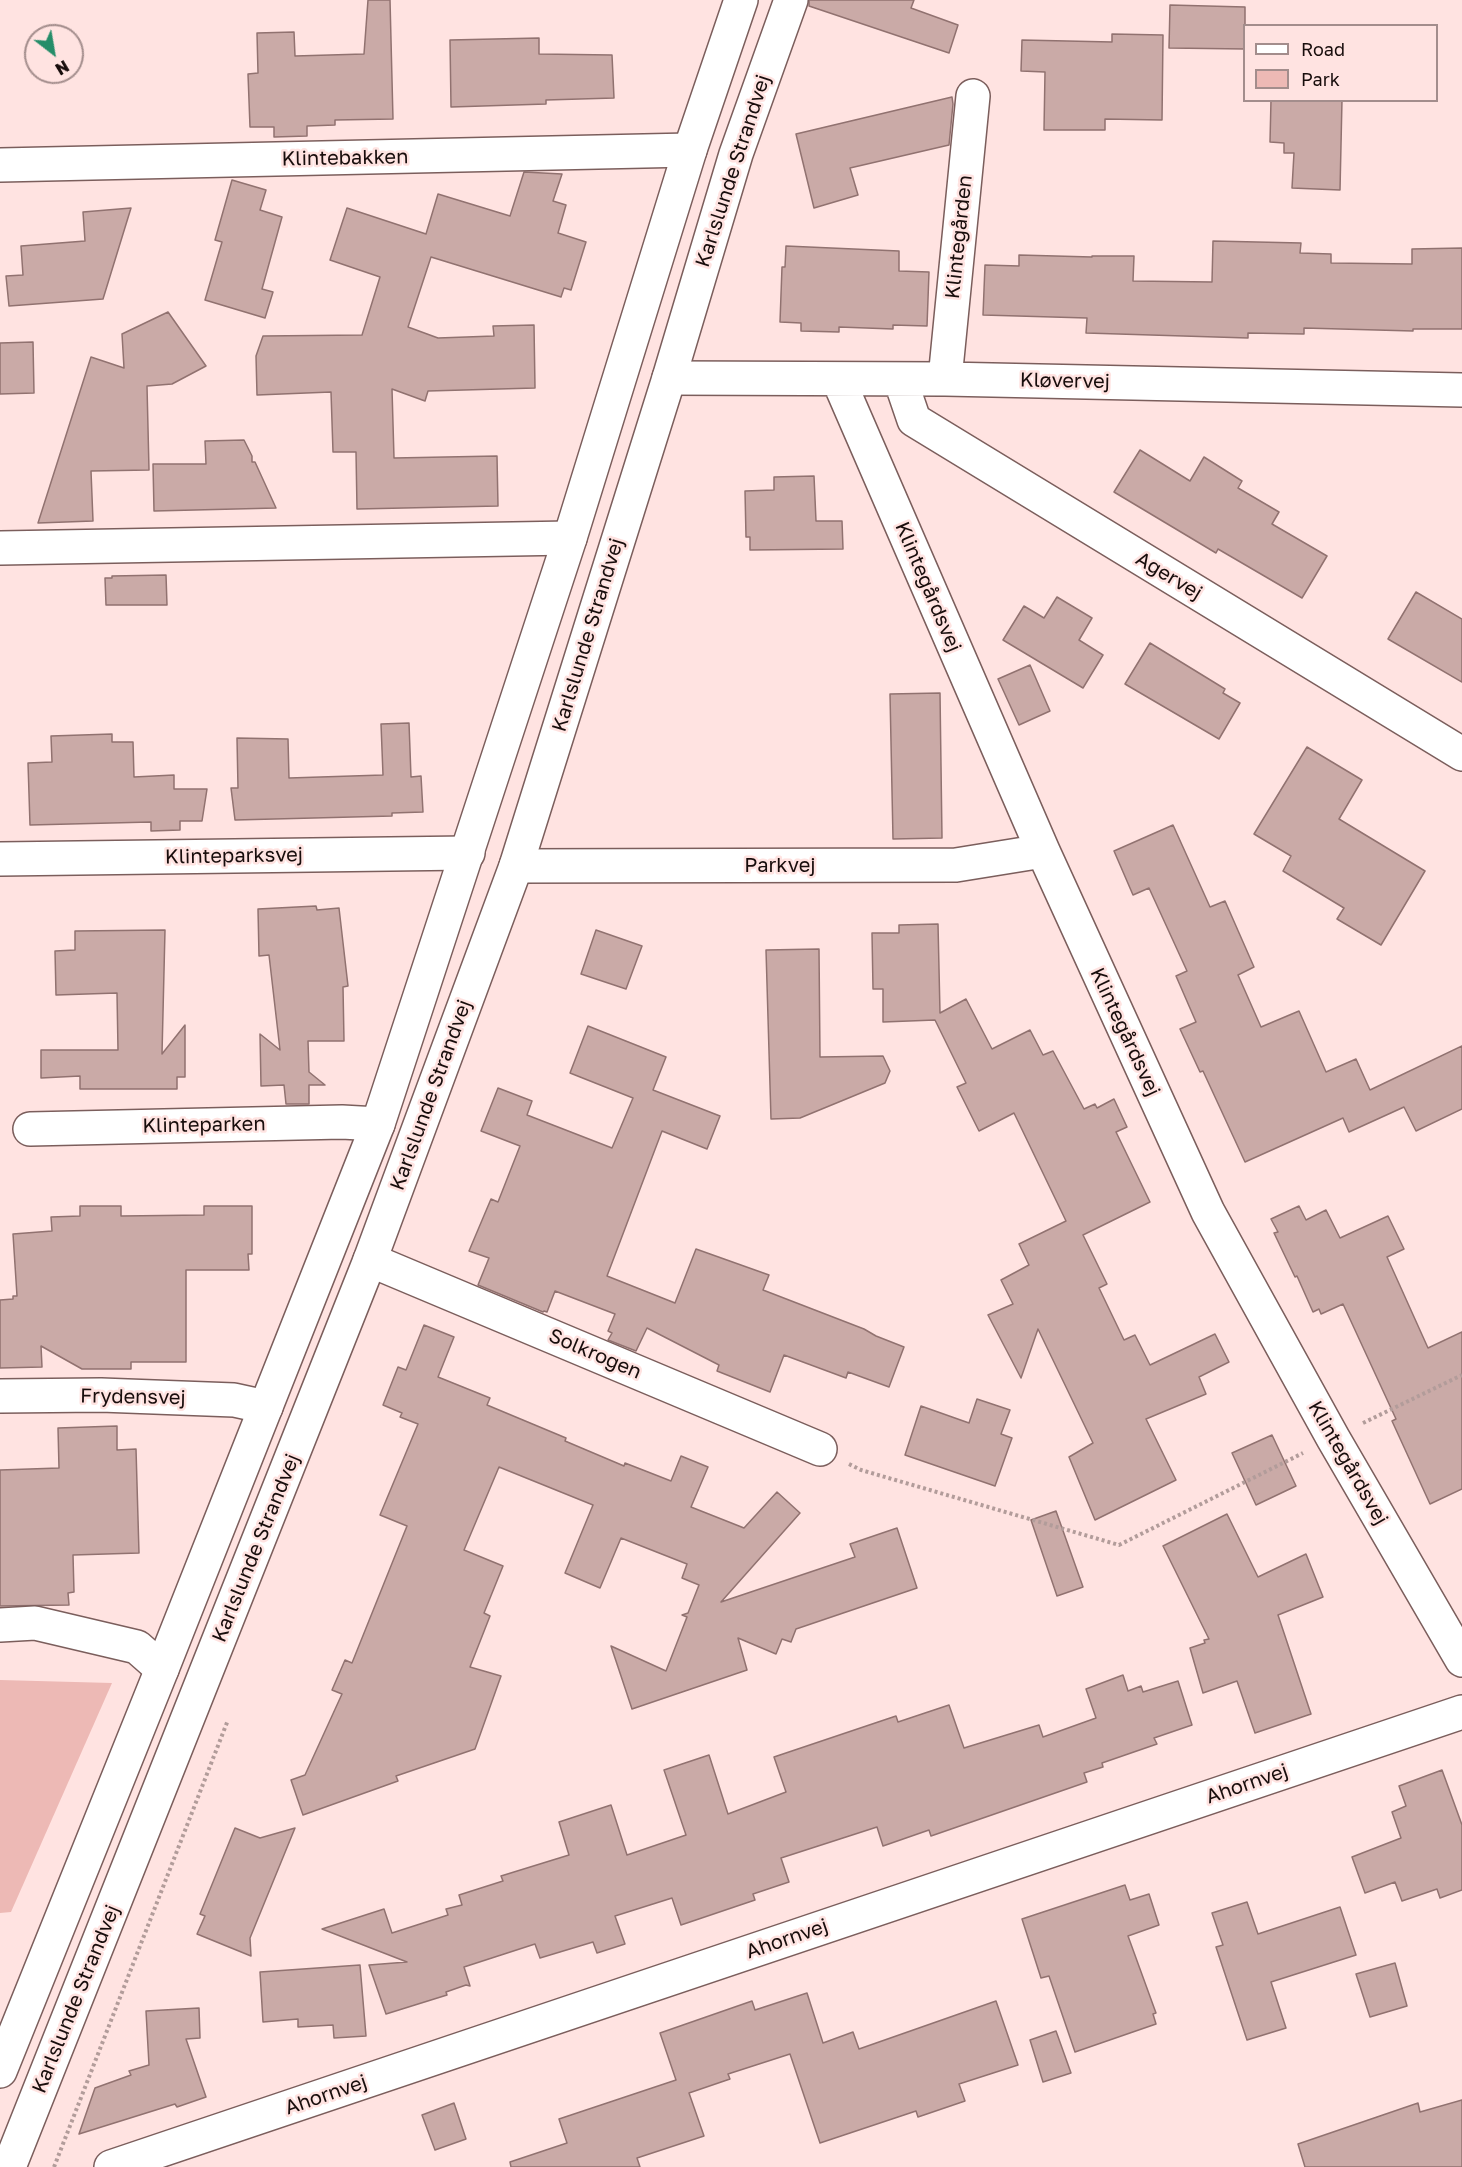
<!DOCTYPE html>
<meta charset="utf-8">
<style>
body{margin:0}
#map{position:relative;width:1462px;height:2167px;overflow:hidden;background:#ffe3e1;font-family:"Golos Text",sans-serif}
canvas{display:block}
.legend{position:absolute;left:1243px;top:24px;width:195px;height:78px;box-sizing:border-box;background:#ffe3e1;border:2px solid #a38d8c;margin:0;padding:8px 10px;list-style:none;font-size:18px;color:#180d0c}
.legend li{display:flex;align-items:center;gap:12px;height:30px}
.legend b{width:30px;border:2px solid #a38d8c}
.north{position:absolute;left:24px;top:24px;width:60px;height:60px;box-sizing:border-box;background:#ffe3e1;border:2px solid #a38d8c;border-radius:50%;rotate:149deg;font-size:16px;font-weight:700;line-height:24px;text-align:center;color:#180d0c}
.north::after{content:'';display:block;margin:auto;width:21px;height:27px;background:#258d69;clip-path:polygon(50% 0,100% 100%,50% 72%,0 100%)}
</style>
<div id="map">
<canvas width="1462" height="2167"></canvas>
<ul class="legend">
<li><b style="height:8px;background:#fff"></b>Road</li>
<li><b style="height:16px;background:#edb9b5"></b>Park</li>
</ul>
<div class="north">N</div>
</div>
<script>
const ctx = document.querySelector('canvas').getContext('2d');
ctx.lineJoin = 'round';
function fill(path, color) { ctx.fillStyle = color; ctx.fill(path, 'evenodd'); }
function strokePath(path, color, width, dash) { ctx.strokeStyle = color; ctx.lineWidth = width; ctx.lineCap = dash ? 'butt' : 'round'; ctx.setLineDash(dash || []); ctx.stroke(path); }
function label(font, color, halo, rows, align = 'center') {
  ctx.font = font + ' "Golos Text",sans-serif'; ctx.lineWidth = 5; ctx.setLineDash([]); ctx.textBaseline = 'middle'; ctx.strokeStyle = halo; ctx.fillStyle = color; for (const [text, x, y, turn = 0] of rows) {
    ctx.save(); ctx.translate(x, y); ctx.rotate((+turn || 0) * Math.PI / 180); ctx.textAlign = isNaN(turn) ? turn : align; if (halo) ctx.strokeText(text, 0, 0); ctx.fillText(text, 0, 0); ctx.restore();
  }
}
fill(new Path2D(`
 M 0,1680 L 112,1683 L 11,1912 L 0,1913 Z`), '#edb9b5');
const building = new Path2D(`
 M 368,0 L 390,0 L 393,119 L 335,120 L 335,125 L 307,126 L 307,136 L 274,137 L 274,127 L 250,127 L 248,74 L 258,73 L 257,33 L 294,32 L 295,56 L 364,54 Z
 M 809,0 L 914,0 L 911,8 L 958,25 L 949,53 L 809,6 Z
 M 1170,5 L 1245,7 L 1245,49 L 1169,48 Z
 M 1112,34 L 1163,35 L 1162,120 L 1105,119 L 1105,130 L 1044,130 L 1045,72 L 1021,71 L 1022,40 L 1112,42 Z
 M 539,38 L 539,54 L 612,55 L 614,98 L 546,100 L 546,104 L 451,107 L 450,40 Z
 M 952,97 L 953,104 L 949,145 L 850,168 L 858,195 L 814,208 L 796,134 Z
 M 1271,100 L 1342,100 L 1340,190 L 1292,188 L 1294,153 L 1284,153 L 1284,143 L 1270,142 Z
 M 524,172 L 562,174 L 553,201 L 566,205 L 558,233 L 586,242 L 571,290 L 564,288 L 561,297 L 431,257 L 408,327 L 438,338 L 494,336 L 493,326 L 534,325 L 535,388 L 428,391 L 425,401 L 392,389 L 394,458 L 497,456 L 498,506 L 357,509 L 356,452 L 333,452 L 331,392 L 257,395 L 256,356 L 263,336 L 362,335 L 380,277 L 330,260 L 347,208 L 426,234 L 438,194 L 510,216 Z
 M 232,180 L 266,190 L 260,210 L 282,217 L 262,289 L 273,292 L 265,318 L 205,300 L 222,242 L 215,240 Z
 M 131,208 L 103,299 L 9,306 L 6,276 L 23,275 L 21,246 L 85,241 L 83,212 Z
 M 1213,241 L 1301,243 L 1300,253 L 1331,254 L 1331,263 L 1412,264 L 1412,249 L 1462,248 L 1462,329 L 1413,329 L 1413,331 L 1304,328 L 1304,334 L 1248,333 L 1248,338 L 1086,333 L 1087,318 L 983,315 L 985,265 L 1019,266 L 1019,255 L 1092,257 L 1092,256 L 1134,256 L 1133,281 L 1212,282 Z
 M 786,246 L 899,251 L 899,271 L 929,272 L 927,326 L 893,325 L 893,329 L 839,327 L 839,332 L 801,331 L 801,323 L 780,322 L 782,267 L 785,267 Z
 M 168,312 L 206,366 L 172,384 L 147,386 L 149,470 L 91,471 L 93,521 L 38,523 L 91,357 L 124,368 L 122,334 Z
 M 33,342 L 34,393 L 0,394 L 0,343 Z
 M 244,440 L 252,456 L 252,462 L 255,462 L 276,508 L 154,511 L 153,464 L 206,464 L 205,441 Z
 M 1140,450 L 1190,481 L 1204,457 L 1242,481 L 1238,488 L 1279,512 L 1272,524 L 1327,556 L 1302,598 L 1218,549 L 1216,553 L 1114,492 Z
 M 814,476 L 816,521 L 842,521 L 843,549 L 750,550 L 750,537 L 746,537 L 745,491 L 774,490 L 774,477 Z
 M 166,575 L 167,605 L 106,605 L 105,578 L 112,578 L 112,576 Z
 M 1416,592 L 1462,619 L 1462,682 L 1388,639 Z
 M 1057,597 L 1092,618 L 1079,640 L 1103,655 L 1083,688 L 1003,640 L 1024,606 L 1044,618 Z
 M 1150,643 L 1225,689 L 1223,693 L 1240,703 L 1219,739 L 1125,684 Z
 M 1030,665 L 1050,711 L 1019,725 L 998,679 Z
 M 940,693 L 942,838 L 893,839 L 890,694 Z
 M 409,723 L 411,777 L 421,776 L 423,812 L 392,813 L 392,816 L 235,820 L 231,788 L 238,788 L 237,738 L 288,739 L 289,778 L 383,775 L 381,724 Z
 M 112,734 L 112,742 L 133,742 L 134,777 L 174,775 L 174,789 L 207,789 L 202,821 L 180,821 L 180,830 L 151,831 L 151,822 L 30,825 L 28,763 L 52,762 L 51,736 Z
 M 1307,747 L 1362,780 L 1339,819 L 1425,871 L 1381,945 L 1337,919 L 1344,908 L 1283,871 L 1291,856 L 1254,834 Z
 M 1173,825 L 1210,907 L 1225,901 L 1254,967 L 1238,975 L 1261,1027 L 1299,1011 L 1326,1072 L 1356,1059 L 1370,1090 L 1462,1046 L 1462,1109 L 1416,1131 L 1404,1107 L 1349,1132 L 1343,1118 L 1245,1162 L 1203,1071 L 1200,1072 L 1180,1029 L 1196,1022 L 1176,976 L 1187,971 L 1149,888 L 1133,895 L 1114,851 Z
 M 316,906 L 317,910 L 339,908 L 348,986 L 343,987 L 344,1041 L 308,1041 L 309,1072 L 325,1085 L 309,1085 L 309,1104 L 286,1104 L 284,1085 L 261,1086 L 260,1034 L 280,1050 L 269,955 L 259,956 L 258,909 Z
 M 938,924 L 940,1013 L 966,999 L 992,1049 L 1030,1030 L 1043,1055 L 1053,1051 L 1084,1109 L 1095,1104 L 1097,1108 L 1114,1099 L 1127,1127 L 1116,1132 L 1150,1202 L 1083,1235 L 1107,1284 L 1099,1288 L 1124,1340 L 1135,1335 L 1150,1365 L 1215,1334 L 1229,1362 L 1199,1377 L 1206,1394 L 1146,1419 L 1176,1480 L 1095,1520 L 1069,1457 L 1093,1443 L 1038,1329 L 1021,1378 L 988,1315 L 1013,1304 L 1001,1280 L 1029,1265 L 1019,1244 L 1066,1221 L 1014,1113 L 979,1131 L 957,1087 L 966,1083 L 935,1020 L 883,1022 L 883,989 L 873,989 L 872,933 L 899,933 L 899,925 Z
 M 165,930 L 162,1054 L 185,1025 L 185,1077 L 177,1077 L 177,1089 L 80,1089 L 80,1076 L 41,1078 L 41,1050 L 118,1050 L 117,993 L 56,995 L 55,951 L 75,950 L 75,931 Z
 M 596,930 L 642,946 L 626,989 L 581,974 Z
 M 819,949 L 820,1057 L 883,1056 L 890,1071 L 885,1083 L 800,1118 L 771,1119 L 766,950 Z
 M 588,1026 L 666,1057 L 653,1090 L 720,1116 L 707,1149 L 662,1131 L 607,1276 L 675,1303 L 696,1249 L 769,1275 L 763,1290 L 864,1329 L 876,1336 L 904,1347 L 889,1387 L 848,1372 L 846,1378 L 784,1355 L 770,1392 L 717,1371 L 719,1365 L 647,1328 L 636,1351 L 608,1340 L 612,1333 L 608,1331 L 615,1314 L 555,1291 L 547,1312 L 544,1311 L 543,1312 L 478,1285 L 489,1258 L 469,1251 L 491,1199 L 498,1202 L 520,1146 L 481,1131 L 498,1088 L 532,1101 L 527,1115 L 612,1148 L 633,1098 L 570,1073 Z
 M 80,1206 L 121,1206 L 121,1216 L 204,1215 L 204,1206 L 252,1206 L 252,1254 L 248,1254 L 249,1270 L 186,1270 L 186,1362 L 131,1362 L 131,1369 L 82,1369 L 41,1346 L 42,1367 L 0,1368 L 0,1300 L 13,1299 L 13,1296 L 17,1296 L 13,1234 L 52,1231 L 51,1217 L 80,1216 Z
 M 1299,1206 L 1306,1220 L 1326,1210 L 1340,1238 L 1388,1216 L 1404,1249 L 1387,1257 L 1428,1348 L 1462,1332 L 1462,1489 L 1430,1504 L 1392,1421 L 1396,1419 L 1343,1304 L 1321,1314 L 1319,1309 L 1313,1312 L 1297,1276 L 1295,1277 L 1274,1233 L 1278,1232 L 1271,1219 Z
 M 424,1325 L 454,1337 L 438,1377 L 490,1398 L 487,1405 L 566,1438 L 565,1441 L 624,1466 L 625,1463 L 671,1481 L 681,1456 L 708,1467 L 691,1507 L 744,1528 L 777,1492 L 800,1513 L 721,1602 L 855,1557 L 850,1544 L 897,1528 L 917,1588 L 796,1629 L 791,1642 L 782,1639 L 776,1654 L 738,1638 L 747,1670 L 632,1709 L 611,1646 L 666,1671 L 687,1617 L 682,1615 L 688,1613 L 699,1585 L 682,1578 L 687,1564 L 621,1538 L 600,1588 L 565,1573 L 593,1505 L 499,1467 L 464,1550 L 503,1566 L 484,1613 L 490,1616 L 470,1667 L 501,1676 L 475,1749 L 396,1776 L 398,1781 L 303,1815 L 291,1780 L 305,1775 L 342,1694 L 332,1690 L 345,1660 L 352,1663 L 407,1526 L 380,1515 L 418,1424 L 400,1417 L 402,1413 L 383,1405 L 398,1367 L 406,1370 Z
 M 977,1399 L 1010,1410 L 1001,1434 L 1012,1438 L 995,1486 L 905,1455 L 921,1406 L 969,1423 Z
 M 117,1426 L 117,1450 L 136,1449 L 139,1553 L 73,1555 L 74,1592 L 68,1593 L 69,1605 L 0,1606 L 0,1470 L 59,1468 L 58,1428 Z
 M 1272,1435 L 1296,1486 L 1256,1505 L 1232,1453 Z
 M 1056,1511 L 1083,1587 L 1057,1596 L 1031,1520 Z
 M 1227,1514 L 1258,1577 L 1306,1554 L 1323,1597 L 1278,1615 L 1311,1714 L 1255,1733 L 1237,1681 L 1203,1693 L 1190,1648 L 1205,1643 L 1204,1640 L 1209,1639 L 1163,1546 Z
 M 1123,1675 L 1128,1691 L 1141,1686 L 1143,1692 L 1178,1681 L 1192,1725 L 1154,1738 L 1157,1744 L 1102,1763 L 1103,1767 L 1084,1773 L 1087,1782 L 931,1836 L 929,1830 L 883,1846 L 877,1827 L 781,1858 L 789,1882 L 753,1894 L 755,1900 L 681,1925 L 672,1898 L 615,1916 L 625,1944 L 597,1953 L 593,1942 L 540,1958 L 535,1944 L 464,1967 L 470,1986 L 466,1985 L 446,1992 L 447,1995 L 386,2014 L 369,1965 L 407,1962 L 322,1929 L 384,1909 L 392,1933 L 448,1915 L 446,1909 L 462,1905 L 459,1895 L 503,1881 L 501,1876 L 569,1855 L 559,1822 L 611,1805 L 627,1855 L 686,1835 L 664,1770 L 709,1755 L 728,1814 L 786,1792 L 774,1757 L 896,1716 L 898,1722 L 949,1705 L 964,1748 L 1039,1725 L 1043,1737 L 1096,1718 L 1086,1689 Z
 M 1442,1770 L 1462,1825 L 1462,1890 L 1440,1898 L 1437,1889 L 1402,1901 L 1395,1882 L 1365,1893 L 1352,1857 L 1401,1838 L 1392,1812 L 1406,1806 L 1399,1786 Z
 M 235,1828 L 260,1838 L 295,1828 L 250,1938 L 251,1956 L 197,1934 L 205,1916 L 200,1914 Z
 M 1125,1885 L 1130,1900 L 1149,1894 L 1159,1925 L 1128,1936 L 1156,2013 L 1153,2014 L 1156,2024 L 1075,2052 L 1049,1976 L 1041,1978 L 1022,1919 Z
 M 1247,1902 L 1258,1934 L 1340,1907 L 1356,1955 L 1271,1982 L 1286,2028 L 1247,2040 L 1216,1947 L 1223,1945 L 1212,1913 Z
 M 1395,1963 L 1407,2006 L 1370,2017 L 1356,1974 Z
 M 360,1965 L 366,2036 L 334,2038 L 333,2025 L 298,2027 L 298,2019 L 263,2022 L 260,1972 Z
 M 807,1993 L 823,2043 L 853,2032 L 859,2049 L 996,2001 L 1018,2065 L 959,2084 L 965,2101 L 918,2117 L 916,2111 L 820,2143 L 790,2054 L 728,2074 L 730,2079 L 689,2093 L 704,2136 L 637,2158 L 640,2167 L 511,2167 L 510,2162 L 567,2143 L 559,2119 L 676,2080 L 660,2033 L 752,2001 L 755,2010 Z
 M 199,2008 L 200,2038 L 186,2039 L 206,2097 L 177,2107 L 175,2104 L 79,2134 L 95,2088 L 131,2075 L 129,2071 L 149,2065 L 146,2011 Z
 M 1056,2031 L 1071,2073 L 1043,2082 L 1030,2040 Z
 M 1462,2100 L 1462,2167 L 1305,2167 L 1298,2144 L 1418,2103 L 1420,2112 Z
 M 454,2103 L 466,2139 L 435,2150 L 422,2115 Z`);
fill(building, '#caaaa7');
strokePath(building, '#917270', 1.5);
const minor = new Path2D(`
 M 0,165 L 690,150
 M 669,378 L 945,379 L 1462,390
 M 838,379 L 1043,851 L 1208,1212 L 1333,1438 L 1462,1660
 M 900,379 L 914,420 L 1462,754
 M 945,379 L 973,96
 M 0,548 L 570,538
 M 0,859 L 468,853
 M 516,866 L 956,865 L 1043,851
 M 30,1129 L 342,1122 L 378,1124
 M 370,1260 L 820,1449
 M 0,1396 L 101,1395 L 234,1400 L 266,1407
 M 0,1625 L 35,1623 L 137,1647 L 162,1669
 M 111,2167 L 1462,1712`);
const secondary = new Path2D(`
 M 0,2071 L 162,1669 L 378,1124 L 570,538 L 690,150 L 741,0
 M 9,2167 L 370,1260 L 516,866 L 669,378 L 736,154 L 791,0`);
strokePath(minor, '#7b5e5c', 36);
strokePath(secondary, '#7b5e5c', 36);
strokePath(new Path2D(`
 M 1363,1423 L 1462,1375
 M 849,1464 L 861,1470 L 1119,1545 L 1303,1453
 M 54,2167 L 228,1720`), '#b29c9a', 4, [3, 3]);
strokePath(minor, '#fff', 33);
strokePath(secondary, '#fff', 33);
label('20px', '#180d0c', '#ffe3e1', [
 ["Klintebakken",345,158,-1],
 ["Karlslunde Strandvej",733,171,-72],
 ["Klintegården",959,237,-84],
 ["Kløvervej",1065,381,1],
 ["Agervej",1169,576,31],
 ["Klintegårdsvej",928,587,67],
 ["Karlslunde Strandvej",588,635,-73],
 ["Klinteparksvej",234,856,-1],
 ["Parkvej",780,866],
 ["Klintegårdsvej",1125,1032,65],
 ["Karlslunde Strandvej",431,1095,-70],
 ["Klinteparken",204,1125,-1],
 ["Solkrogen",595,1354,23],
 ["Frydensvej",133,1397,1],
 ["Klintegårdsvej",1348,1463,60],
 ["Karlslunde Strandvej",256,1548,-68],
 ["Ahornvej",1247,1784,-19],
 ["Ahornvej",787,1939,-19],
 ["Karlslunde Strandvej",76,1999,-68],
 ["Ahornvej",326,2095,-19]
]);
</script>
